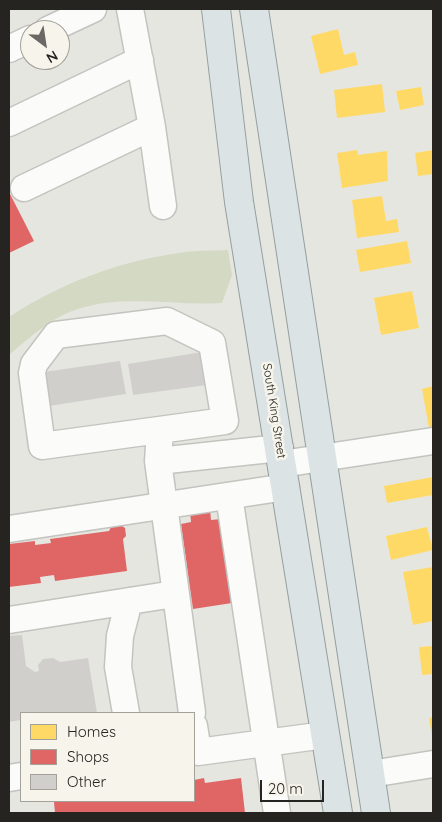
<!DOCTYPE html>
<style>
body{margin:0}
#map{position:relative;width:442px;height:822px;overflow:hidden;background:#e6e6e1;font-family:Quicksand,sans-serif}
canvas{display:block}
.frame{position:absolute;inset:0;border:10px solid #252421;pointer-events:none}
.legend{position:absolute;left:20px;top:712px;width:175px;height:90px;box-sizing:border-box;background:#f6f4eb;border:1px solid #a2a19a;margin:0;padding:6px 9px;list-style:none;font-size:15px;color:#252421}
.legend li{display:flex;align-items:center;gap:10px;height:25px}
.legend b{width:25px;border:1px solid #a2a19a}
.north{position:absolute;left:20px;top:20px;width:50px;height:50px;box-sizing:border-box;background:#f6f4eb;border:1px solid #a2a19a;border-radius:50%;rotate:149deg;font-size:14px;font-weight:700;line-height:20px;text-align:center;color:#252421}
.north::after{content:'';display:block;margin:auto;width:18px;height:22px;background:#696864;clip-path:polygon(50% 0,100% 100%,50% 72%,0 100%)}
.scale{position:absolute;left:260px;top:780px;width:64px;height:22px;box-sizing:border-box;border:2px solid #252421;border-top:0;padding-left:6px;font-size:15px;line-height:18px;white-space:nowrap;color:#252421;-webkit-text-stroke:4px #f6f4eb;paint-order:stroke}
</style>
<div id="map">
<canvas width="442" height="822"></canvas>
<div class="frame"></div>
<ul class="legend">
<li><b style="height:14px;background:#ffd966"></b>Homes</li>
<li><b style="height:14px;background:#e06666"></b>Shops</li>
<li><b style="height:14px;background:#d0cfcc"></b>Other</li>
</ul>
<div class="north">N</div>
<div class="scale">20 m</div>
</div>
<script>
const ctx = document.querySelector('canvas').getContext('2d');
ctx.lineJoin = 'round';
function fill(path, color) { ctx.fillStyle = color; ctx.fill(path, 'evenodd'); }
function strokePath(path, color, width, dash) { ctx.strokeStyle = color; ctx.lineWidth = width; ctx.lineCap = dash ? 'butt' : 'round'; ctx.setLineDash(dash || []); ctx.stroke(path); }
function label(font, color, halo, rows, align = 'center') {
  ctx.font = font + ' Quicksand,sans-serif'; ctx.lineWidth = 5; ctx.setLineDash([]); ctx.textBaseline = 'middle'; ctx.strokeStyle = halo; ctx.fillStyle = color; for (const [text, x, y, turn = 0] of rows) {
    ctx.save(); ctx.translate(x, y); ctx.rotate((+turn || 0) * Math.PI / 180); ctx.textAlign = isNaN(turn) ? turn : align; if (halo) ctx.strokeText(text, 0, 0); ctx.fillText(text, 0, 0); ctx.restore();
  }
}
fill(new Path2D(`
 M 228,250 L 232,275 L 222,303 C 174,306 124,294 78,309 C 52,317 29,338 9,355 L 9,317 C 59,284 119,261 179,253 C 195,250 212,251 228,250 Z`), '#d4d9c3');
fill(new Path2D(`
 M 338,29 L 344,55 L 355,52 L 358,65 L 320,74 L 311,36 Z
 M 382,84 L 385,112 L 337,118 L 334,90 Z
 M 421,87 L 424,105 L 400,110 L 396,91 Z
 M 357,150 L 358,155 L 387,151 L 388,181 L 342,188 L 337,153 Z
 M 433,150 L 433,174 L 418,176 L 415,153 Z
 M 382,196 L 386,221 L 397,219 L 399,232 L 357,238 L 352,200 Z
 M 407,241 L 411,263 L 360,272 L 356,250 Z
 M 412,291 L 419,328 L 381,335 L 374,298 Z
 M 433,386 L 433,427 L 429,428 L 422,389 Z
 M 433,477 L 433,495 L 387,503 L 384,486 Z
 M 427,527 L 433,550 L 391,560 L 386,536 Z
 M 433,567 L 433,621 L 413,625 L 403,572 Z
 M 433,646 L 433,674 L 422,675 L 419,647 Z
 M 433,717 L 433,736 L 432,736 L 429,718 Z`), '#ffd966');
fill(new Path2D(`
 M 9,192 L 34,241 L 9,253 Z
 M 210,509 L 211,520 L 221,519 L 232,603 L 193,609 L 181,524 L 191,522 L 190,511 Z
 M 119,524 L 125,528 L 126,536 L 123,539 L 127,571 L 55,581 L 54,575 L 40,577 L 41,583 L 9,587 L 9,544 L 35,541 L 35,545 L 51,543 L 50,539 L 109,531 L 112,525 Z
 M 204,778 L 205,783 L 241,778 L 245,813 L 55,813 L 54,802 L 68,801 L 194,801 L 194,780 Z`), '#e06666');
fill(new Path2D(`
 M 202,352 L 207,385 L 133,395 L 128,364 Z
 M 120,361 L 126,394 L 49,406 L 44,372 Z
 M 22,635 L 26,666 L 35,672 L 39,671 L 38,665 L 43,659 L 53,658 L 60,662 L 88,658 L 97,713 L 21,713 L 21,720 L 9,722 L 9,636 Z`), '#d0cfcc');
const minor = new Path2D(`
 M 130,9 L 152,127 L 163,206
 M 48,30 L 93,9
 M 9,49 L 30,39
 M 9,123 L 140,60
 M 24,188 L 152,127
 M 167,321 L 212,343 L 225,421 L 42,446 L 32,373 L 34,364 L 56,335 Z
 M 160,431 L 158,461 L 192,713
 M 158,461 L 280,448
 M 282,464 L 433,441
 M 229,496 L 277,813
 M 9,529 L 286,487
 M 9,620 L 174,594
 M 126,713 L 118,667 L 120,636 L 129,601
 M 194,726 L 198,752 L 325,735
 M 371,774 L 433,764
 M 9,778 L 21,776`);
const major = new Path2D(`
 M 216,9 L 239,202 L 338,813
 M 254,9 L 376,813`);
strokePath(minor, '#c3c3bf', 29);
strokePath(major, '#93a0a0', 30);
strokePath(minor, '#fbfbfa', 26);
strokePath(major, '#dce3e4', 28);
label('12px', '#252421', '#f6f4eb', [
 ["South King Street",274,411,81]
]);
</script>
